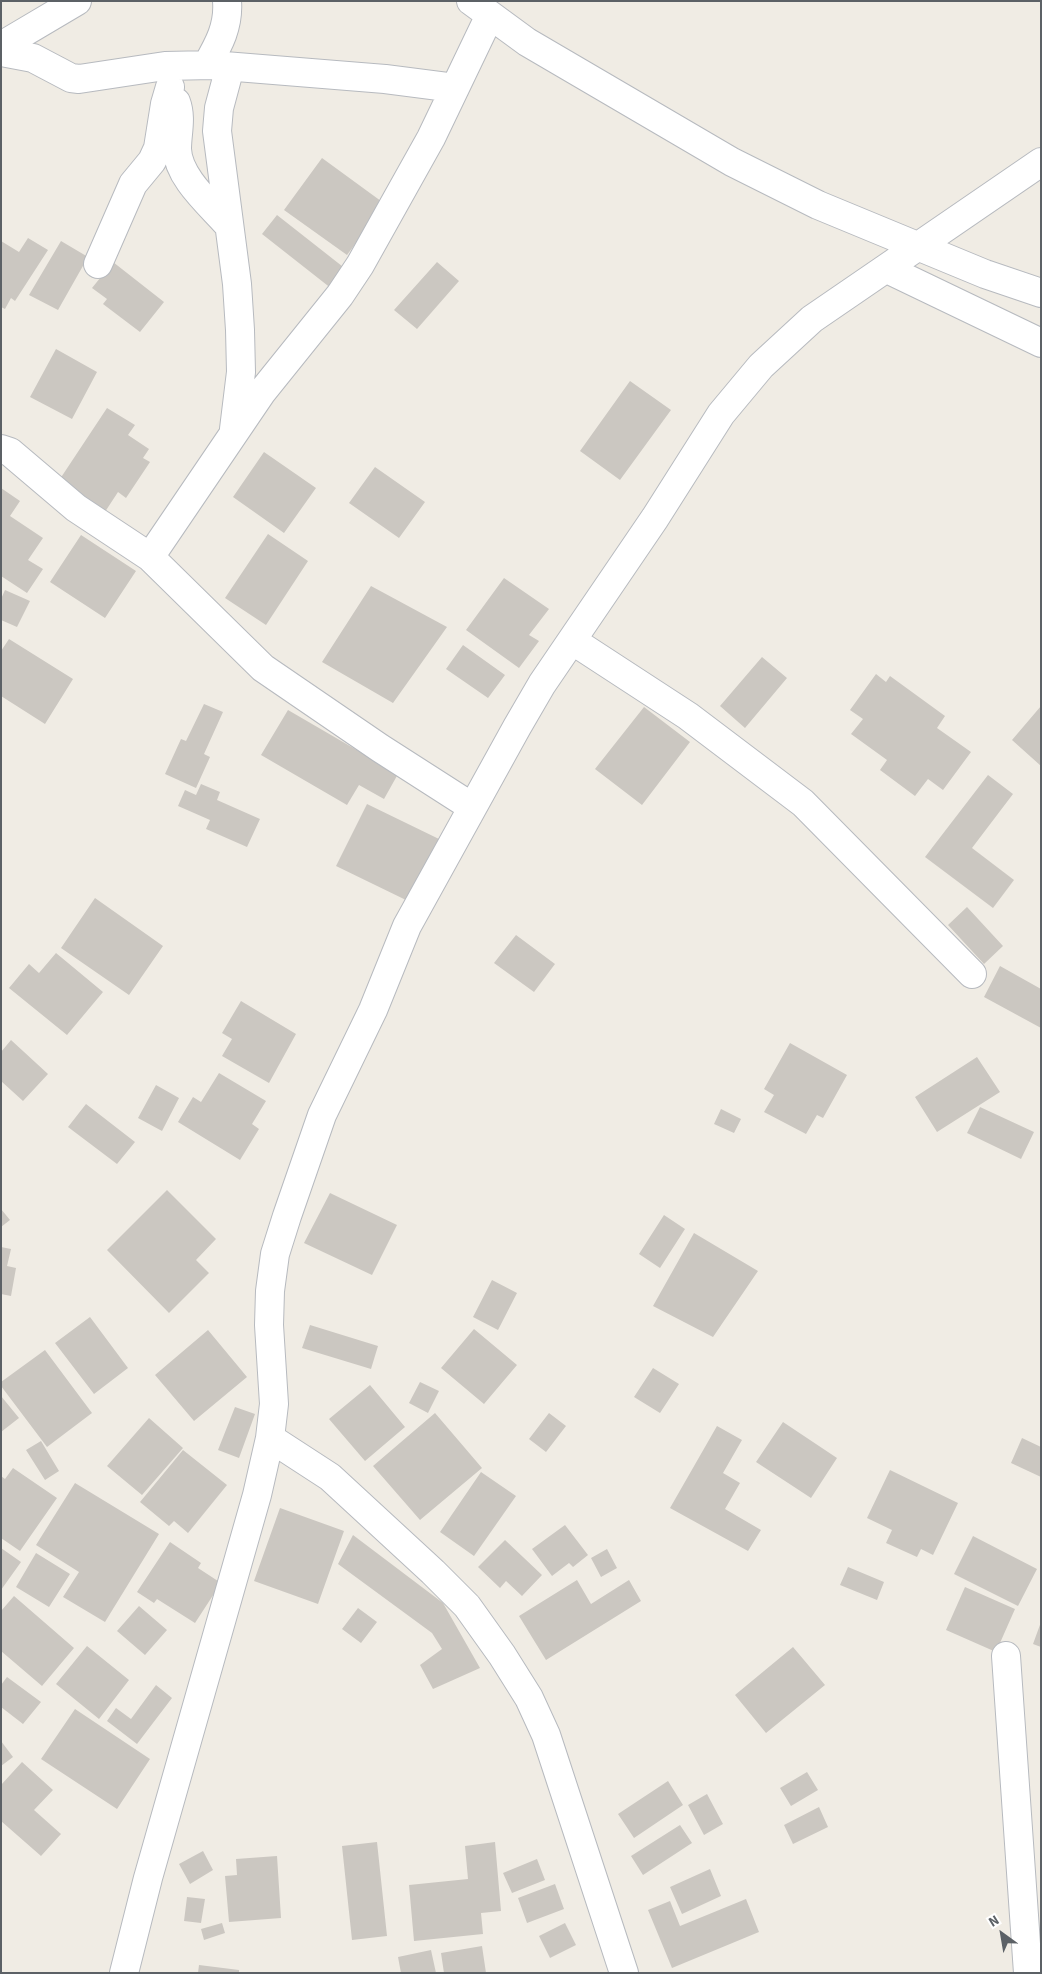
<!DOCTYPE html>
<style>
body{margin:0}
#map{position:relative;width:1042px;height:1974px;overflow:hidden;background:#f0ece4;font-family:"Source Sans 3",sans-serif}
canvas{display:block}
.frame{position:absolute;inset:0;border:2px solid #5c6166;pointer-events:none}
.north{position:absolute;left:977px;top:1909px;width:50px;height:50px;-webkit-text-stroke:4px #fff;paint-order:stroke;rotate:328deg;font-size:14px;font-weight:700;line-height:20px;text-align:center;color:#5c6166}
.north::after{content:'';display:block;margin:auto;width:18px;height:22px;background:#5c6166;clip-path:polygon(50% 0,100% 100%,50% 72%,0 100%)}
</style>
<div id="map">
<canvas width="1042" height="1974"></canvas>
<div class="frame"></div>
<div class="north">N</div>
</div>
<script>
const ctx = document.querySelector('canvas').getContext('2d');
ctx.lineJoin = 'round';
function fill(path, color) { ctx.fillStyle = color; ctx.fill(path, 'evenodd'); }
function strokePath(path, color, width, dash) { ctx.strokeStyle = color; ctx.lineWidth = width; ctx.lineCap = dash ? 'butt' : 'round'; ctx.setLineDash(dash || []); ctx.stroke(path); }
fill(new Path2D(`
 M 322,158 L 385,204 L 347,255 L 284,210 Z
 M 277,215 L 347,270 L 332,289 L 262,234 Z
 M 28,238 L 48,250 L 15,301 L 11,298 L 5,309 L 1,307 L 1,241 L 19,252 Z
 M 61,241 L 88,257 L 58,310 L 29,295 Z
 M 113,262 L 164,302 L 140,332 L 103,304 L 107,299 L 92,288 Z
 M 437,262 L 459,281 L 417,329 L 394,310 Z
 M 56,349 L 97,372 L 72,419 L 30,397 Z
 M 630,381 L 671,410 L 620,480 L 580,451 Z
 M 107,408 L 135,425 L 128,435 L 149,449 L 143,458 L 150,462 L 126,498 L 118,492 L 101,518 L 54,488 Z
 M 264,452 L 316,488 L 284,533 L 233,497 Z
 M 375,467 L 425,502 L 399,538 L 349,503 Z
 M 1,488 L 20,501 L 10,516 L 43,538 L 28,560 L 43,569 L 27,593 L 1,576 Z
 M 268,534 L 308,561 L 266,625 L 225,598 Z
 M 81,535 L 136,571 L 105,618 L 50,582 Z
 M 504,578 L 549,609 L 529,635 L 539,641 L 519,668 L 466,630 Z
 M 371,586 L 447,627 L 393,703 L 322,662 Z
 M 5,590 L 30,601 L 17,627 L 1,620 L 1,599 Z
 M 9,639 L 73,679 L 45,724 L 1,696 L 1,651 Z
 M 463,645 L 505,675 L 488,698 L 446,669 Z
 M 762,657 L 787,678 L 745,728 L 720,706 Z
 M 876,674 L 886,682 L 890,676 L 945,716 L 937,728 L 971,752 L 943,790 L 928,779 L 915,796 L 880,770 L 887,760 L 851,734 L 863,719 L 850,710 Z
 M 204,704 L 223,712 L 204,754 L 210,757 L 196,788 L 165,774 L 181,739 L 186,741 Z
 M 1041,706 L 1041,766 L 1012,740 Z
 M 644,707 L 690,742 L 642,805 L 595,769 Z
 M 288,710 L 398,774 L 384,799 L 359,785 L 347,805 L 261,755 Z
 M 988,775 L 1013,794 L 972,848 L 1014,880 L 993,908 L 925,857 Z
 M 201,784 L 220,792 L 217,800 L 260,819 L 247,847 L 206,829 L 210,820 L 178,806 L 185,790 L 196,795 Z
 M 367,804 L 439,839 L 408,901 L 336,866 Z
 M 95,898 L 163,946 L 129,995 L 61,948 Z
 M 967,907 L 1003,946 L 984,964 L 948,925 Z
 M 516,935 L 555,964 L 534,992 L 494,963 Z
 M 56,953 L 103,992 L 67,1035 L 9,988 L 29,964 L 39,973 Z
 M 1000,966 L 1041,989 L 1041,1028 L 984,997 Z
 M 241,1001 L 296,1034 L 269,1083 L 222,1056 L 232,1039 L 222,1033 Z
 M 11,1040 L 48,1074 L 23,1101 L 1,1081 L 1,1052 Z
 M 790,1043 L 847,1075 L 823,1118 L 817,1115 L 806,1134 L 764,1112 L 774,1095 L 764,1089 Z
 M 977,1057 L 1000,1092 L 937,1132 L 915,1097 Z
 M 219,1073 L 266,1101 L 252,1124 L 259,1129 L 240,1160 L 178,1122 L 193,1097 L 201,1102 Z
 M 156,1085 L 179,1098 L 162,1131 L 138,1118 Z
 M 86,1104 L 135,1142 L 117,1164 L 68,1127 Z
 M 980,1107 L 1034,1132 L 1021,1159 L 967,1133 Z
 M 721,1109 L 741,1119 L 734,1133 L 714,1124 Z
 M 167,1190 L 216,1239 L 196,1260 L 209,1273 L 169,1313 L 107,1250 Z
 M 330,1193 L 397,1225 L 372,1275 L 304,1243 Z
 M 1,1209 L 10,1220 L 1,1227 Z
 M 664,1215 L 685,1229 L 660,1268 L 639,1254 Z
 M 694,1233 L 758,1271 L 713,1337 L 653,1306 Z
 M 1,1247 L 11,1249 L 7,1266 L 16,1268 L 11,1296 L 1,1294 Z
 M 492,1280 L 517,1293 L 498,1330 L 473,1317 Z
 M 90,1317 L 128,1368 L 94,1394 L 55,1343 Z
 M 310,1325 L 378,1346 L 371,1369 L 302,1348 Z
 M 474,1329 L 517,1365 L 484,1404 L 441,1368 Z
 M 208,1330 L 247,1377 L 194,1421 L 155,1375 Z
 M 45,1350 L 92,1413 L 47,1447 L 1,1386 L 1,1382 Z
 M 653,1368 L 679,1384 L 660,1413 L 634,1397 Z
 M 420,1382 L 439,1391 L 428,1413 L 409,1403 Z
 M 370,1385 L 405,1427 L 365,1461 L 329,1419 Z
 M 1,1396 L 19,1418 L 1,1432 Z
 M 235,1407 L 255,1414 L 239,1458 L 218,1450 Z
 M 435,1413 L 482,1468 L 420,1520 L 373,1466 Z
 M 549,1413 L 566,1426 L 546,1452 L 529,1439 Z
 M 149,1418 L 183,1448 L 142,1495 L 107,1466 Z
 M 783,1422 L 837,1458 L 811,1498 L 756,1462 Z
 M 717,1426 L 742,1440 L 723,1473 L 740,1483 L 725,1509 L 761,1530 L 748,1551 L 670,1508 Z
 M 1022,1438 L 1041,1447 L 1041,1477 L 1011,1463 Z
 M 41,1441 L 59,1471 L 45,1480 L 26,1450 Z
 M 183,1450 L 227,1485 L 188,1533 L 174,1521 L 169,1526 L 140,1502 Z
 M 13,1468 L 57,1498 L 20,1551 L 1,1538 L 1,1476 L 5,1479 Z
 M 890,1470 L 958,1503 L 933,1555 L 921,1549 L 917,1557 L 886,1543 L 892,1530 L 867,1518 Z
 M 481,1472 L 516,1496 L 474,1556 L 440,1532 Z
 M 75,1483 L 159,1534 L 105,1622 L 63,1597 L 79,1572 L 36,1545 Z
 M 280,1508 L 344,1531 L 318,1604 L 254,1581 Z
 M 565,1525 L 588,1555 L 573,1567 L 569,1563 L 552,1576 L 532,1549 Z
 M 353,1535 L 443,1603 L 480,1668 L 433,1689 L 420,1665 L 442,1649 L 432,1633 L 338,1564 Z
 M 973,1536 L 1037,1569 L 1018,1606 L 954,1574 Z
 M 505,1540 L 542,1575 L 522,1596 L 506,1581 L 500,1588 L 478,1567 Z
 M 170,1542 L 201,1563 L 198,1568 L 221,1583 L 195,1623 L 157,1599 L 154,1603 L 137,1592 Z
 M 1,1548 L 21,1562 L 1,1590 Z
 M 607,1549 L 617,1568 L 601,1577 L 591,1558 Z
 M 36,1553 L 70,1574 L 49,1607 L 16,1587 Z
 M 848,1567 L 884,1582 L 877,1600 L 840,1585 Z
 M 577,1580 L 591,1604 L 629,1580 L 641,1601 L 546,1660 L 519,1616 Z
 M 965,1587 L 1015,1609 L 996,1652 L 946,1630 Z
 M 14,1596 L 74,1648 L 42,1686 L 1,1651 L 1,1611 Z
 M 139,1606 L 167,1630 L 145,1655 L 117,1631 Z
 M 358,1608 L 377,1622 L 361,1643 L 342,1629 Z
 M 1041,1622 L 1041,1647 L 1033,1644 Z
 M 87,1646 L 129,1680 L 99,1719 L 56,1684 Z
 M 793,1647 L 825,1685 L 766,1733 L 735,1695 Z
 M 7,1677 L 41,1702 L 23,1724 L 1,1707 L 1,1685 Z
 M 156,1685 L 172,1698 L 137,1744 L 107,1721 L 116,1708 L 131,1719 Z
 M 75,1709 L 150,1759 L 117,1809 L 41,1759 Z
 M 1,1741 L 13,1757 L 1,1766 Z
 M 22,1762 L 53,1790 L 34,1810 L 61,1834 L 41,1856 L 1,1821 L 1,1785 Z
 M 807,1772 L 818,1790 L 791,1806 L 780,1788 Z
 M 668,1781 L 683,1805 L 634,1838 L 618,1814 Z
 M 707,1794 L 723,1824 L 704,1835 L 688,1805 Z
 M 819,1807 L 828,1827 L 793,1844 L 784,1825 Z
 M 680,1825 L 692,1843 L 643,1875 L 631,1856 Z
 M 377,1842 L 387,1936 L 352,1940 L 342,1846 Z
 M 495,1842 L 501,1911 L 481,1913 L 483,1934 L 414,1941 L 409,1885 L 468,1879 L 465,1846 Z
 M 203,1851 L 213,1870 L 190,1884 L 179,1864 Z
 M 277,1856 L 281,1918 L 229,1922 L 225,1876 L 237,1875 L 236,1859 Z
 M 537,1859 L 545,1880 L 512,1893 L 503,1873 Z
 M 710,1869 L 721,1896 L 682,1914 L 670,1887 Z
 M 555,1884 L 564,1909 L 527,1923 L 518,1898 Z
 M 187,1897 L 205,1899 L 201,1923 L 184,1921 Z
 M 746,1899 L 759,1932 L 672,1968 L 648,1910 L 670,1901 L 680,1926 Z
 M 222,1923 L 225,1933 L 204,1940 L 201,1929 Z
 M 565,1923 L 576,1945 L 550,1958 L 539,1936 Z
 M 482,1946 L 486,1973 L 444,1973 L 441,1953 Z
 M 431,1950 L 436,1973 L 401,1973 L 398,1957 Z
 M 199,1965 L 239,1970 L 239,1973 L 198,1973 Z`), '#cbc7c1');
const street = new Path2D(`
 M 471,1 L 527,42 L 732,162 L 818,205 L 985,274 L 1041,293
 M 1,46 L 77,1
 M 1,52 L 33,58 L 71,78 L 79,79 L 165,66 L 212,65 L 385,79 L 455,88
 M 207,65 C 219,44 229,26 227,1
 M 230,67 L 219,108 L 217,131 L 237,284 L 240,330 L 241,372 L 234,429
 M 176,102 C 182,118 177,133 177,149 C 178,178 211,205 229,226
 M 98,264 L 133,184 L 152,161 L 158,148 L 165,104 L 170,87
 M 887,269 L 1041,343
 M 1,449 L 10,452 L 76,508 L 150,557 L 263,668 L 380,748 L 472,807
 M 150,557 L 262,392 L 340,295 L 360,265 L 431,138 L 490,15
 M 573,641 L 688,716 L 803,803 L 972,974
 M 270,1438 L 330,1477 L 433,1572 L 467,1606 L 502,1655 L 529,1698 L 546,1735 L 624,1973
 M 1006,1656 L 1028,1973
 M 124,1973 L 148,1878 L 257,1495 L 270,1438 L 274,1404 L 269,1325 L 270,1291 L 275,1254 L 287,1216 L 322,1115 L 373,1010 L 407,926 L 517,727 L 542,684 L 655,518 L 721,414 L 761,366 L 812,319 L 1041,162`);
strokePath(street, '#b7babf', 30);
strokePath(street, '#fff', 28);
</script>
